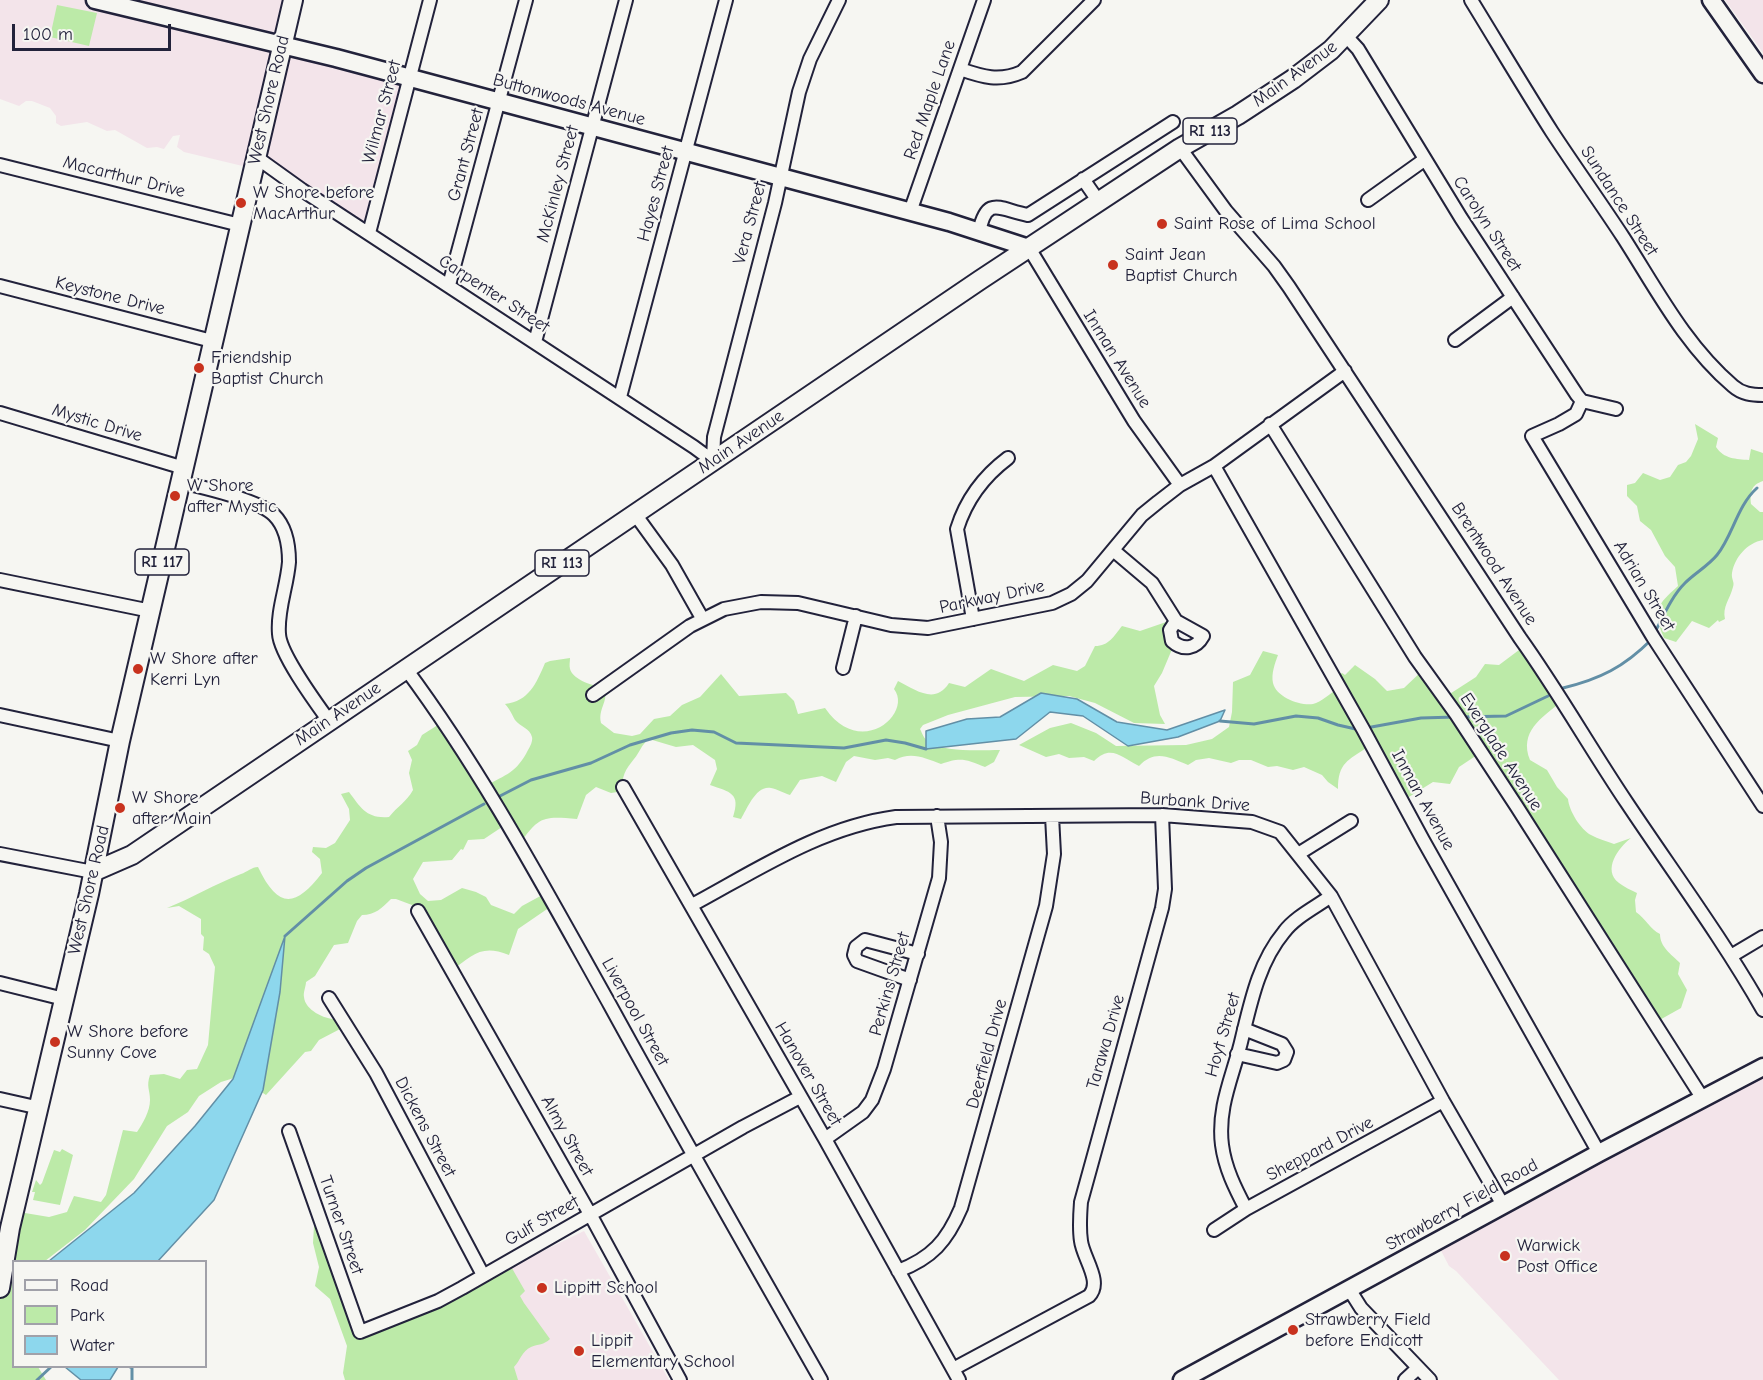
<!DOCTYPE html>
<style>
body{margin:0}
#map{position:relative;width:1763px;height:1380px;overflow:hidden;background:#f6f6f2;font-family:"Comic Neue",sans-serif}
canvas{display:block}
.legend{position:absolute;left:12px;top:1260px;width:195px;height:108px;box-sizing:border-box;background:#f6f6f2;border:2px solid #a1a1a9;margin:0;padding:8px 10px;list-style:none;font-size:18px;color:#22223b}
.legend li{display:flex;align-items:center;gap:12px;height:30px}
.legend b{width:30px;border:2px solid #a1a1a9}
.scale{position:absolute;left:12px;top:24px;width:159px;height:27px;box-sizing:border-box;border:3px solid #22223b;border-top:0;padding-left:8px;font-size:18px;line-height:21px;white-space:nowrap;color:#22223b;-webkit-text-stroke:4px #f6f6f2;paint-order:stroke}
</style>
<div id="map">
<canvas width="1763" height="1380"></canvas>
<ul class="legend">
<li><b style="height:8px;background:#f6f6f2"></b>Road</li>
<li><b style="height:16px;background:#bceaa8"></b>Park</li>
<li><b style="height:16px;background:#8dd7ed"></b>Water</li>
</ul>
<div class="scale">100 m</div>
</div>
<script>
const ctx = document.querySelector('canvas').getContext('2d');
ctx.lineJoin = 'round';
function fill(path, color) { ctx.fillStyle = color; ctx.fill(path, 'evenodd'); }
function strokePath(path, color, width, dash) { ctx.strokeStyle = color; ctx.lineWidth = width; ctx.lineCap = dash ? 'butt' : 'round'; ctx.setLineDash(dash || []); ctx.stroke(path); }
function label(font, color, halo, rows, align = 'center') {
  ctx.font = font + ' "Comic Neue",sans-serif'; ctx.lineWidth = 4.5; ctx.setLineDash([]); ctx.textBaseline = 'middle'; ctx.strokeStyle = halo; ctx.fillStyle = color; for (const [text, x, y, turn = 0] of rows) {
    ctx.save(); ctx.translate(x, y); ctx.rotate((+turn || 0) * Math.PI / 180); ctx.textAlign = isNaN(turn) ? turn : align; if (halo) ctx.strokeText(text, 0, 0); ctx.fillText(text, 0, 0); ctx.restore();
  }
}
fill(new Path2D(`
 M 0,0 L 293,0 L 284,39 L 405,77 L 366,227 L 264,163 L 251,168 L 184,152 L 177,147 L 180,135 L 173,136 L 164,149 L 157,147 L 147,148 L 115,130 L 107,131 L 87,122 L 61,126 L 56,123 L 56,116 L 50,108 L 32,101 L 26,101 L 19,106 L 0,99 Z
 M 1725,0 L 1763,0 L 1763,53 Z
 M 1763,1067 L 1763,1380 L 1559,1380 L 1456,1271 L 1449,1266 L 1437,1243 Z
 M 584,1231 L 669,1380 L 365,1380 L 349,1345 Z`), '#f3e4ea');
fill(new Path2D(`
 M 57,5 L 97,13 L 89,46 L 50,37 Z
 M 1695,424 L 1718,438 L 1716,447 C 1724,459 1736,459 1749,460 L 1751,449 L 1763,453 L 1763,481 C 1751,485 1750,492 1751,504 L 1760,512 L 1763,512 L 1763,540 C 1747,543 1735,557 1732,573 C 1731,579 1735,582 1733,587 C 1730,599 1722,607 1725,619 L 1719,622 L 1718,620 L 1709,628 L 1692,621 L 1676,642 L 1664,638 C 1652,610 1657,605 1678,586 L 1675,567 L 1665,556 L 1651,530 L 1640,521 L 1637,506 L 1627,496 L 1627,485 L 1635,483 L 1643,473 L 1660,480 L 1670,477 L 1678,465 L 1686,462 L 1691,456 L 1698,439 Z
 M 1172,620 L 1178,635 L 1162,673 L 1154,686 L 1160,715 L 1165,724 L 1134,723 L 1095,703 L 1069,696 L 1015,697 L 948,715 L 923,725 L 920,729 C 922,733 924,739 928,741 C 944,753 981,750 1000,750 L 994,762 L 985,767 C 966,759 960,757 941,764 C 925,758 911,751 895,760 L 888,758 L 875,760 L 854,756 L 846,762 L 836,782 L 822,776 L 800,780 L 790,795 C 784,793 777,789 771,788 C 756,785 747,809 741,819 L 733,817 C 741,793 730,792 710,785 L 717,769 L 715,760 L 693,745 L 676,747 L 649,739 C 641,745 640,752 634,759 C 626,769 620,777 624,791 L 611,793 L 596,787 L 586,795 L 577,819 C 543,816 539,816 519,845 L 505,825 L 484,839 L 468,840 L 463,850 L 461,849 L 452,860 L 423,862 L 413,879 L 420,894 L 428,901 L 441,900 L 462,888 L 476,892 L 486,897 L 491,905 L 514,914 L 522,906 L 546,893 L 553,905 L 518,929 L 509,955 C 481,944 473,955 451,971 L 412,905 L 396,899 L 391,899 C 382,908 375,915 362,915 L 357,921 L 348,943 L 334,945 L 315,976 L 306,982 C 306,986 303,993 304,997 C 305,1011 328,1021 339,1019 L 342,1028 L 319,1040 L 311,1051 L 305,1052 L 266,1095 L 257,1089 L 244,1075 L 221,1082 L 199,1096 L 188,1112 L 167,1126 L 134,1179 L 85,1230 L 45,1261 L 14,1262 L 14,1366 L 38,1367 L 46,1380 L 0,1380 L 0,1273 L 13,1211 L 49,1217 L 67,1212 L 74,1196 L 101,1202 L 106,1195 L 123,1130 L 137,1132 C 143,1123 150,1111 150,1100 C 150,1089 146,1087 150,1075 L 164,1074 L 180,1079 L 187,1070 L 197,1069 L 208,1045 L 215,967 L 209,954 L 203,950 L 204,937 L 201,934 L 201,919 L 179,906 L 167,908 C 192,898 215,884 241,874 C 247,872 252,867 258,867 C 278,909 295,908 322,873 L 320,859 L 312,852 L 313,847 L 326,848 L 335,843 L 350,820 L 349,809 L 341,794 L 349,792 C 361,808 367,819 389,817 C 397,807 407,801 413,790 L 409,773 L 412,760 L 408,751 L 417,745 L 422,735 L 441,723 L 485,786 C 506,775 517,772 528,750 C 530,747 533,741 532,737 C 530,728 520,727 515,720 C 512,715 510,709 505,704 C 529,701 536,684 545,663 L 550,661 L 570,658 C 570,662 569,665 570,669 C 573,680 595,687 605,687 C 608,704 598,708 601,723 L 614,733 L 632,736 L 640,734 L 654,719 L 670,716 L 682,705 L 700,697 L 721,674 L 739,696 L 786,693 L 794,701 L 798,714 L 825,708 C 861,760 913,713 894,689 L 898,681 C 916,690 935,705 949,683 L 965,687 L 991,669 L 1024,681 L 1053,665 L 1077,671 L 1085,666 L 1095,646 C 1109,646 1114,636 1122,626 L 1140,631 Z
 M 1523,647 L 1561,702 C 1541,718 1519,732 1530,760 L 1547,770 L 1557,787 L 1568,799 C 1569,811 1581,830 1591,835 C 1598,839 1607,841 1614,844 L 1631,838 C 1618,848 1602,870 1619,883 C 1624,887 1631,890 1637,893 L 1635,900 L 1636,912 C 1646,919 1650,929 1660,934 C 1660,947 1671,954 1680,963 L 1678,974 L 1687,990 L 1681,1008 L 1656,1022 L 1477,755 L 1459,767 L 1450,784 L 1433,782 L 1404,800 L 1368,747 C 1348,760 1338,763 1338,789 L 1328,782 L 1322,775 L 1304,767 L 1293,770 L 1277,766 L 1268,767 L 1251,760 L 1239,760 L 1231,763 L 1209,758 L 1196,760 L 1188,765 C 1169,757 1155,749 1139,766 C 1121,757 1111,744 1094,761 L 1084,757 L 1069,758 L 1059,754 L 1046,757 L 1019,745 L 1050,728 L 1071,723 L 1096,733 L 1116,746 L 1186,745 L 1212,739 L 1229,727 L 1232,712 L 1233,682 L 1250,675 L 1263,651 L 1278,655 C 1275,663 1271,674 1273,683 C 1276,697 1300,706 1313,704 C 1321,702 1331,693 1337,689 L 1335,677 L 1342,673 L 1345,675 L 1355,665 L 1375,679 L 1387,691 L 1404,688 L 1424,669 L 1445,697 L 1476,677 L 1485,664 L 1499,665 Z
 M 62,1149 L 73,1155 L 60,1205 L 33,1200 L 35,1192 L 32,1192 L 36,1180 L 40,1185 L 42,1183 L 54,1150 L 60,1152 Z
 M 326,1223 L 333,1236 L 366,1327 L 509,1263 L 525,1291 L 520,1296 L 524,1303 L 550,1339 C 544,1345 538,1344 531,1347 C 522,1351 520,1361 514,1367 L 518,1380 L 345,1380 L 343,1373 L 347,1346 L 330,1299 L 315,1286 L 319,1267 L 313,1243 L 314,1226 Z`), '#bceaa8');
const water = new Path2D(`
 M 1041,693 L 1077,699 L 1117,722 L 1167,730 L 1225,710 L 1220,721 L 1178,737 L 1128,746 L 1083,716 L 1050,712 L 1016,739 L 926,749 L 926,731 L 967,719 L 1000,717 Z
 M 285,936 L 280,992 L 263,1090 L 214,1200 L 158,1261 L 49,1261 L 134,1193 L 195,1126 L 233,1079 Z
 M 65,1367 L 118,1367 L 110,1380 L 81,1380 Z`);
fill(water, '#8dd7ed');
strokePath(water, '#628fa6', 1.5);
strokePath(new Path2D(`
 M 1654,634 C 1663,617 1671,597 1685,583 C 1695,573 1708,566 1717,555 C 1733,535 1737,506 1757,488
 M 1563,688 C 1600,679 1624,667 1651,640
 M 1461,717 L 1506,716 L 1548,696
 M 1220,721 L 1254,724 L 1296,716 L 1318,718 L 1338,725 L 1360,730
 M 1366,728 L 1421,718 L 1455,717
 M 500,796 L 531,780 L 591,763 L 630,745 L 671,733 L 692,730 L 714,732 L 736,743 L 844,748 L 886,740 L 905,743 L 926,749
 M 285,936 L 347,881 L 366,868 L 484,804
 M 128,1366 L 132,1368 L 132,1380
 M 37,1380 L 52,1366`), '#628fa6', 3);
const street = new Path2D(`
 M 1471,0 C 1498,44 1524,88 1552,132 C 1575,167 1600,202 1623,237 C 1657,290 1685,345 1733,386 C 1742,394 1752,395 1763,395
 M 1346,36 L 1358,49 L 1461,218 L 1577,395 L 1582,401 L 1616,409
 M 960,69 C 983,77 999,82 1022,72 L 1094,0
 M 1180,148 L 1226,211 L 1274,266 L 1289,287 L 1520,638 C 1558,691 1590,748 1627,803 C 1673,872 1722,938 1763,1010
 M 256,157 L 302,190 L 694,447 L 713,461
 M 0,165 L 240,225
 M 1083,179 L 1099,202
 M 1368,200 L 1424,160
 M 910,212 L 984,0
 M 979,232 C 987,194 1000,210 1028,215 L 1173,122
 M 369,233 L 430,0
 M 1029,248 L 1134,421 L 1180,485
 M 449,285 L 526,0
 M 0,286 L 212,341
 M 1455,340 L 1513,297
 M 535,342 L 626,0
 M 620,397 L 726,0
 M 1582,401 L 1576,414 L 1559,424 L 1532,436 L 1653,637 L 1763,806
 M 0,413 L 184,468
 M 1270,424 L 1415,657 L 1456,714 L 1517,807 L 1703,1099
 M 713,461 L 714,437 L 775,203 L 799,92 L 810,59 L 839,0
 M 1214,466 L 1363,729 L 1423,840 L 1599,1153
 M 180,482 C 202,487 259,500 274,515 C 286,527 289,546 289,562 C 287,587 277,610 279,634 C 280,654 316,703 329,721
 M 635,514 L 672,565 L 702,618
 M 1113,550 L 1152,583 L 1176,621 L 1170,630 L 1172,641 C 1183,651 1196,649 1203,636 L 1176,621
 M 0,580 L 151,611
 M 973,619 L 957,529 C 966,500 984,476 1008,458
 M 843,668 L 856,616
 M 406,669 C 484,774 546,891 610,1005 C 679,1131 750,1255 821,1380
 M 593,695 L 690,626 L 724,609 L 761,602 L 798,603 L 891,625 L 928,628 L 1052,603 L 1071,594 L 1087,581 L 1142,515 L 1158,502 L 1180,485 L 1214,466 L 1345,371
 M 0,715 L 120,741
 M 623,787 L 825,1139 L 959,1380
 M 0,854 L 93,872
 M 1298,854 L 1351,821
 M 692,905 C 757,870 821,827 896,817 L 1162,815 L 1252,822 L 1280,832 L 1331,896 L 1443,1101 L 1503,1205
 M 418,911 L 590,1214 L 680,1380
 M 1731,956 L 1763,937
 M 910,980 L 857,961 L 854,955 L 856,947 L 865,940 L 918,954
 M 0,983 L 64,999
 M 329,998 L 376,1073 L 483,1275
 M 1237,1054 L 1277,1063 L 1284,1060 L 1287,1052 L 1282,1044 L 1244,1029
 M 0,1099 L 40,1108
 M 289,1131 L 360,1332 L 438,1301 L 462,1288 L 743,1127 L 800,1097
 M 825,1139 L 863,1112 L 872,1100 L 884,1069 L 939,878 L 941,842 L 937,816
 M 1246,1209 C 1235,1188 1225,1168 1222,1145 C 1217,1106 1234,1074 1242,1038 C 1251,1001 1259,962 1284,932 C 1295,917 1316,907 1331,896
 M 1214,1230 L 1246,1209 L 1443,1101
 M 898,1271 C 932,1258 947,1241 961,1208 L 1046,906 L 1054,854 L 1052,816
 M 1349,1289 L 1361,1308 L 1430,1380
 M 953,1369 L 1089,1296 C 1103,1282 1083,1258 1081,1241 C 1079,1228 1080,1215 1081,1202 L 1162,908 L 1165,889 L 1162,815
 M 1405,1380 L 1418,1368`);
const secondary = new Path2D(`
 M 95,0 L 336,58 L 949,222 L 1029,248
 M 1711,0 L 1763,74
 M 1182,1380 L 1599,1153 L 1763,1067`);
const primary = new Path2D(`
 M 93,872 L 132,855 L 980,280 L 1180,148 L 1238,115 L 1293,79 L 1331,50 L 1379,0
 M 0,1288 L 10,1228 L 89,894 L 120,741 L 293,0`);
strokePath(street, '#22223b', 16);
strokePath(secondary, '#22223b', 21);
strokePath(primary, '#22223b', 22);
strokePath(street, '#f6f6f2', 12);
strokePath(secondary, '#f6f6f2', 16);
strokePath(primary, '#f6f6f2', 18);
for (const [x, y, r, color] of [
 [241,203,6,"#c8321e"],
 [1162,224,6,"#c8321e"],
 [1113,265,6,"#c8321e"],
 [199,368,6,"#c8321e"],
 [175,496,6,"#c8321e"],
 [138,669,6,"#c8321e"],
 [120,808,6,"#c8321e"],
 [55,1042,6,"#c8321e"],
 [1505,1256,6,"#c8321e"],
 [542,1288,6,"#c8321e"],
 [1293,1330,6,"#c8321e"],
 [579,1351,6,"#c8321e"]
]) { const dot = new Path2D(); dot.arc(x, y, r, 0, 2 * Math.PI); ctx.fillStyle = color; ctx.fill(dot); strokePath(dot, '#f6f6f2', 2); }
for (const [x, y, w] of [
 [1210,131,54],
 [162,562,54],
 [562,563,54]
]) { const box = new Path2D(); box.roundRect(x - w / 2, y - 13, w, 26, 4.5); ctx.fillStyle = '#f6f6f2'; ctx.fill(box); strokePath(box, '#22223b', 1.5); }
label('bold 16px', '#22223b', null, [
 ["RI 113",1210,131],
 ["RI 117",162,562],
 ["RI 113",562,563]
]);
label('18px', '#22223b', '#f6f6f2', [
 ["Main Avenue",1295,74,-36],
 ["West Shore Road",269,100,-77],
 ["Buttonwoods Avenue",569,100,15],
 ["Red Maple Lane",930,100,-71],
 ["Wilmar Street",382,112,-75],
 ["Grant Street",466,155,-75],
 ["Macarthur Drive",124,177,14],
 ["McKinley Street",558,184,-75],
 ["Hayes Street",656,194,-75],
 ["Sundance Street",1619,201,57],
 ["Vera Street",750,223,-75],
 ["Carolyn Street",1487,224,57],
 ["Carpenter Street",494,294,33],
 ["Keystone Drive",110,296,14],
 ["Inman Avenue",1117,359,58],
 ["Mystic Drive",97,423,17],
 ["Main Avenue",741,442,-34],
 ["Brentwood Avenue",1494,564,57],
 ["Adrian Street",1644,586,59],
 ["Parkway Drive",992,597,-12],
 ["Main Avenue",338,714,-34],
 ["Everglade Avenue",1501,752,57],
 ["Inman Avenue",1423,800,61],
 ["Burbank Drive",1195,802,4],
 ["West Shore Road",89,890,-77],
 ["Perkins Street",890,984,-74],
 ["Liverpool Street",635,1012,61],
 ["Hoyt Street",1223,1035,-74],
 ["Tarawa Drive",1106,1042,-74],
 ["Deerfield Drive",987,1054,-75],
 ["Hanover Street",808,1074,60],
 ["Dickens Street",425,1127,62],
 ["Almy Street",567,1136,61],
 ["Sheppard Drive",1320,1149,-28],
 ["Strawberry Field Road",1462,1205,-29],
 ["Gulf Street",542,1221,-30],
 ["Turner Street",341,1225,71]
]);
label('18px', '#22223b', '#f6f6f2', [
 ["W Shore before",253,193],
 ["MacArthur",253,214],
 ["Saint Rose of Lima School",1174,224],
 ["Saint Jean",1125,255],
 ["Baptist Church",1125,276],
 ["Friendship",211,358],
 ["Baptist Church",211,379],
 ["W Shore",187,486],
 ["after Mystic",187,507],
 ["W Shore after",150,659],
 ["Kerri Lyn",150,680],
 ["W Shore",132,798],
 ["after Main",132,819],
 ["W Shore before",67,1032],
 ["Sunny Cove",67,1053],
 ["Warwick",1517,1246],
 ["Post Office",1517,1267],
 ["Lippitt School",554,1288],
 ["Strawberry Field",1305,1320],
 ["before Endicott",1305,1341],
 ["Lippit",591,1341],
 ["Elementary School",591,1362]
], 'left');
</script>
